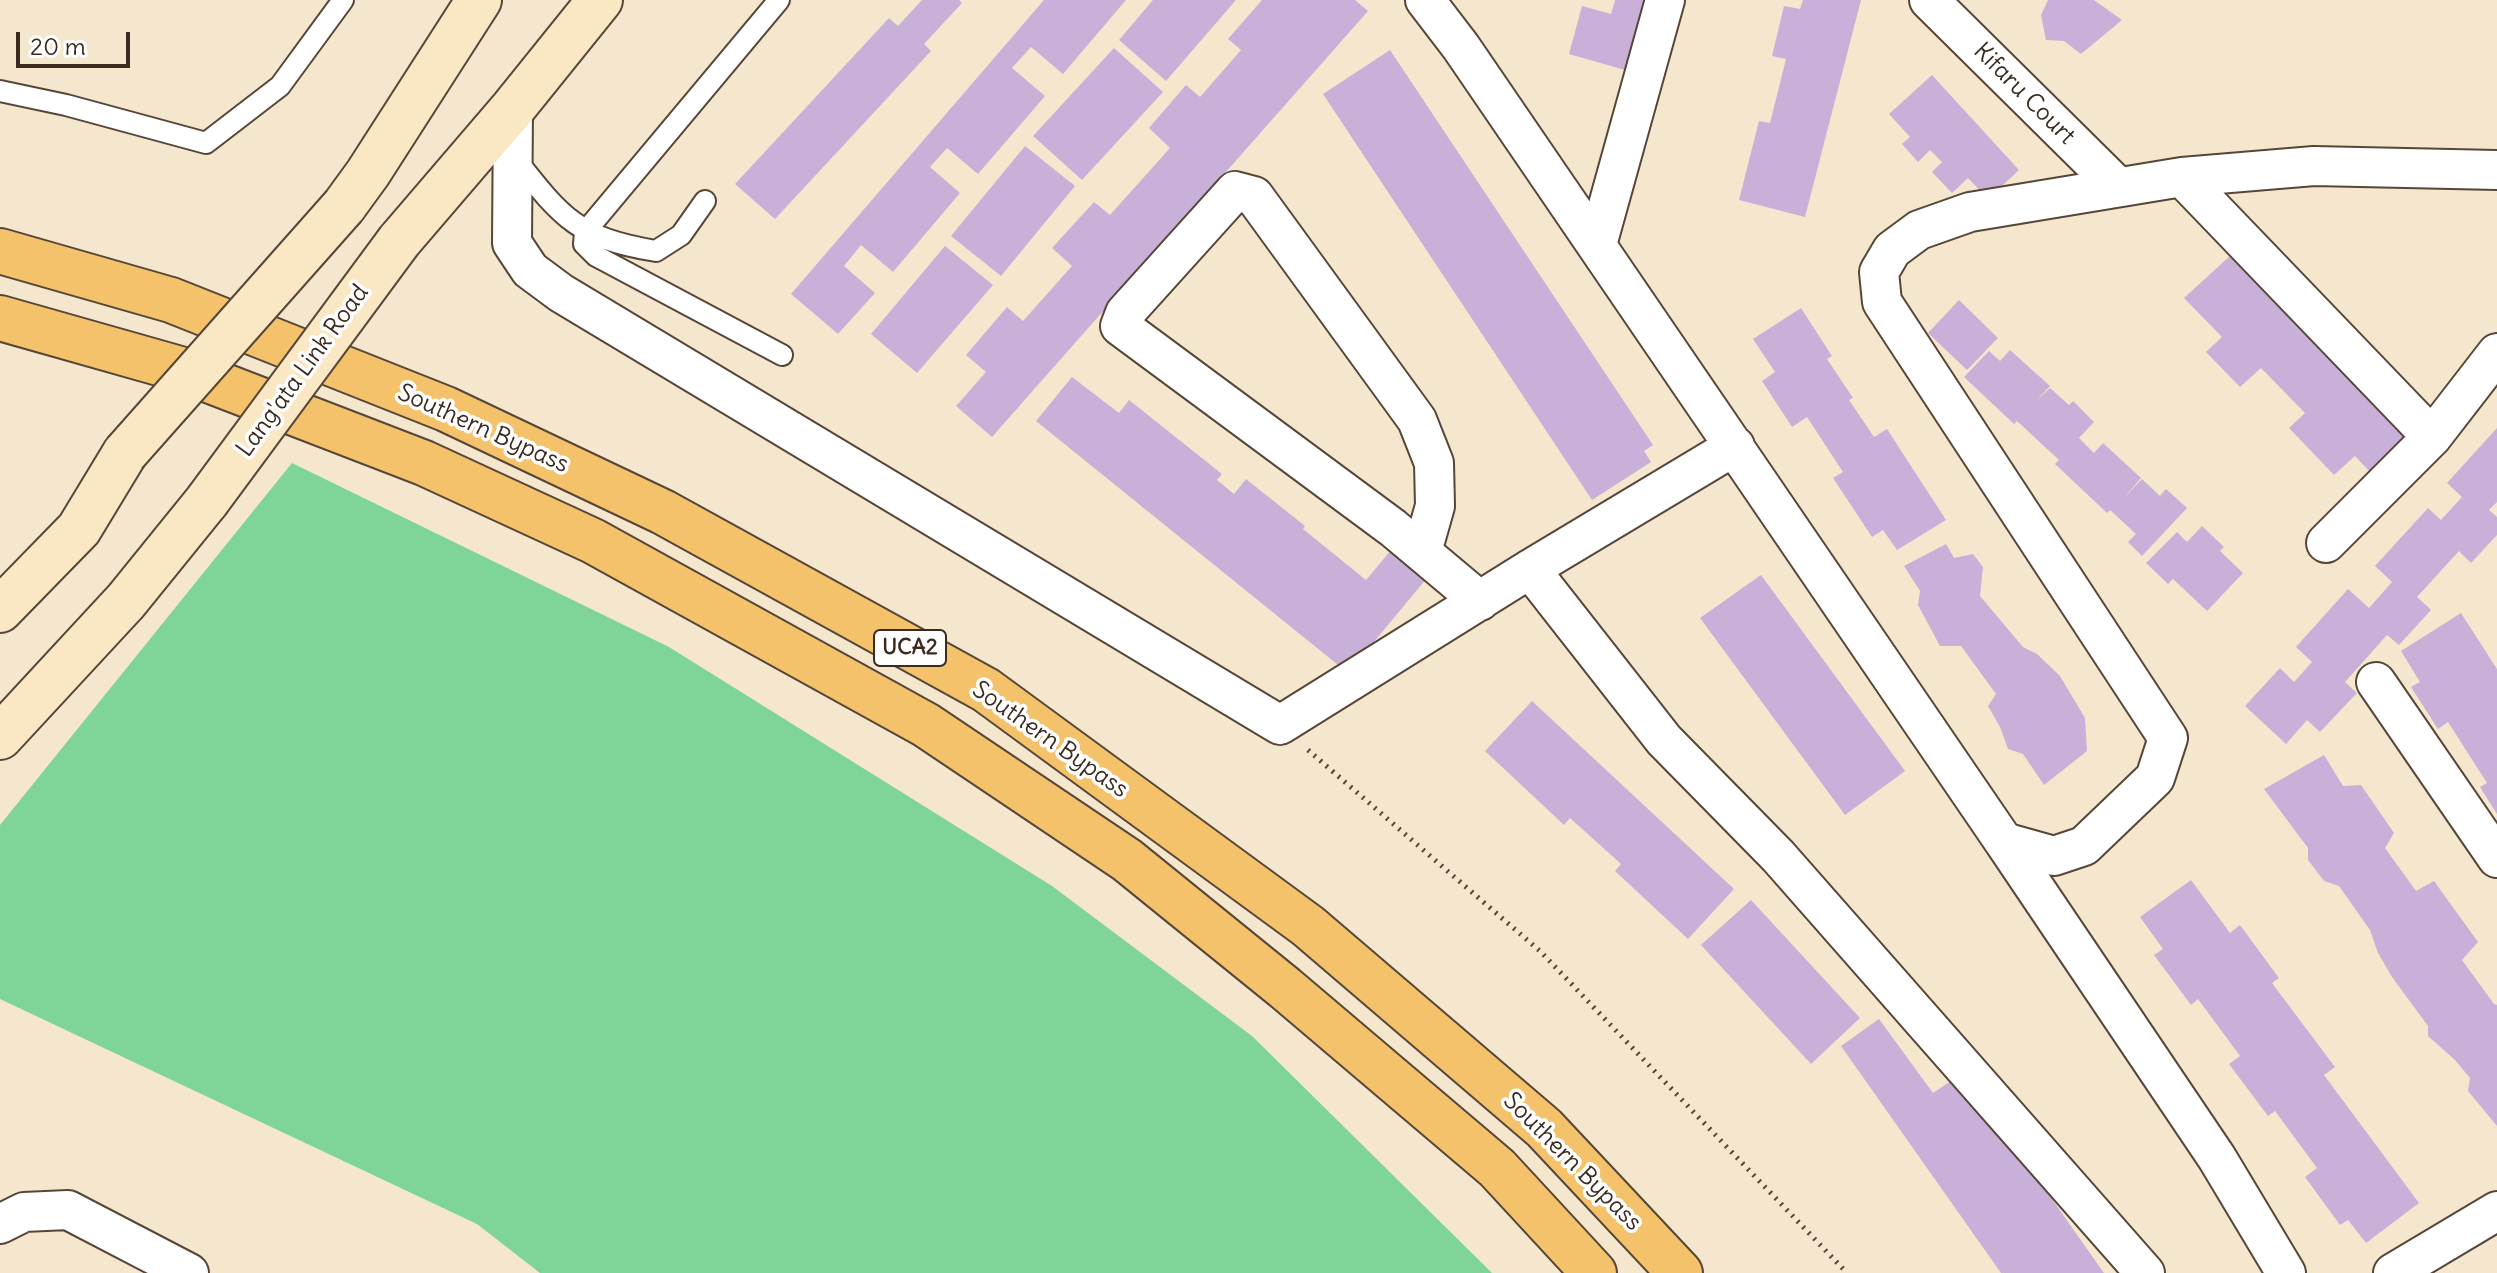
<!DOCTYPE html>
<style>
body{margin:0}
#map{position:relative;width:2497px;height:1273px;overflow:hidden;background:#f4e7ce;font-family:Delius,sans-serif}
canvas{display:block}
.scale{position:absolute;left:16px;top:32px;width:114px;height:36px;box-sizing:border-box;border:4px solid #3b2a1e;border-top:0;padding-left:10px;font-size:24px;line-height:28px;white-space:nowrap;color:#3b2a1e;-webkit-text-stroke:6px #fff;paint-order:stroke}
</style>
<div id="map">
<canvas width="2497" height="1273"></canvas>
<div class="scale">20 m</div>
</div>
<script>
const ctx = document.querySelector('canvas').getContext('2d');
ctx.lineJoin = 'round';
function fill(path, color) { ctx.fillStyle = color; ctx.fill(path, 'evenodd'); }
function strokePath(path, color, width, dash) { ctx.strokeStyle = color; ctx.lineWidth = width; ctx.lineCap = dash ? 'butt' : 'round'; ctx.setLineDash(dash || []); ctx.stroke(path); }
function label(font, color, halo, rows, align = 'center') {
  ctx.font = font + ' Delius,sans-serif'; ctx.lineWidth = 7; ctx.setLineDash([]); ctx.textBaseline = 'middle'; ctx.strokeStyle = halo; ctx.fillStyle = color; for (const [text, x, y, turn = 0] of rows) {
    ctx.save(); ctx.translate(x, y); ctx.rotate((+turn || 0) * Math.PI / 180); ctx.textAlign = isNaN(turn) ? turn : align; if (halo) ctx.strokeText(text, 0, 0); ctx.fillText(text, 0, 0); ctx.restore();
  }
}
fill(new Path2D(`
 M 292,463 L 669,647 L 1052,886 L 1252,1036 L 1492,1273 L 540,1273 L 477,1224 L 0,999 L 0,825 Z`), '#7fd497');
fill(new Path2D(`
 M 922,0 L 959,0 L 962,3 L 924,44 L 931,51 L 775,219 L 735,184 L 889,18 L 898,26 Z
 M 1044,0 L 1126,0 L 1063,74 L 1031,47 L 1012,68 L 1045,96 L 978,174 L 947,148 L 930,167 L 960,193 L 893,272 L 861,245 L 844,266 L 875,293 L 838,334 L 791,294 Z
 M 1153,0 L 1236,0 L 1166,81 L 1119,40 Z
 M 1262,0 L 1355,0 L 1368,11 L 992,437 L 956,406 L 986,372 L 966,355 L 1007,307 L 1023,321 L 1072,266 L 1052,248 L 1094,202 L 1110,215 L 1170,148 L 1149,128 L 1186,85 L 1200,97 L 1241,50 L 1228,39 Z
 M 1615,0 L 1652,0 L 1632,72 L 1569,54 L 1582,6 L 1611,14 Z
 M 1803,0 L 1861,0 L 1805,217 L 1739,200 L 1759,121 L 1770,123 L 1786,59 L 1772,56 L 1784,6 L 1800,9 Z
 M 2048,0 L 2094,0 L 2122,20 L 2081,54 L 2064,41 L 2046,40 L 2041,15 Z
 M 1114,48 L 1163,92 L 1082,180 L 1033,136 Z
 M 1390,50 L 1653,445 L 1644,451 L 1651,462 L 1592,500 L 1323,94 Z
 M 1932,75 L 2019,170 L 1988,199 L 1968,178 L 1952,193 L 1932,172 L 1942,162 L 1930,150 L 1918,162 L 1902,144 L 1910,137 L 1889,114 Z
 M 1025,146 L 1075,186 L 1001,276 L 951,236 Z
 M 945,246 L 993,285 L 917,373 L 871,334 Z
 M 2231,255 L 2408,439 L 2371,473 L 2355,456 L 2334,475 L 2289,428 L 2305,413 L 2261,368 L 2240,387 L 2206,352 L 2222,337 L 2184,298 Z
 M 1959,300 L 1998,338 L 1967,370 L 1928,333 Z
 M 1801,308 L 1832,356 L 1827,359 L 1853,398 L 1849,400 L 1874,437 L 1887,429 L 1946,520 L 1897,550 L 1883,530 L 1872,537 L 1833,478 L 1843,472 L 1807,417 L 1792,427 L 1762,381 L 1775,372 L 1753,339 Z
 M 2010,350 L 2050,386 L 2036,401 L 2050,388 L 2069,405 L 2073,401 L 2094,422 L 2079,438 L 2094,453 L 2103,443 L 2141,478 L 2123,499 L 2142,479 L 2160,496 L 2166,489 L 2187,508 L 2142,556 L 2128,542 L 2136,534 L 2110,510 L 2107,513 L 2055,464 L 2059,460 L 2017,421 L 2014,424 L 1964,377 L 1989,351 L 2000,361 Z
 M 1072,377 L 1119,413 L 1129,400 L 1222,474 L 1217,480 L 1234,494 L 1246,479 L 1305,526 L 1303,529 L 1366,580 L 1397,543 L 1432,572 L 1348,673 L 1036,421 Z
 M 2497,428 L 2497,502 L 2489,510 L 2497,517 L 2497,535 L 2471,563 L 2459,551 L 2417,597 L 2431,610 L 2399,645 L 2387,635 L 2345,682 L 2357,693 L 2320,732 L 2307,720 L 2286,744 L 2245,706 L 2280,668 L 2294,682 L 2312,662 L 2296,647 L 2348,589 L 2369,608 L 2392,582 L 2375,566 L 2428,508 L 2441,520 L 2462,497 L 2447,483 Z
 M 2202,526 L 2224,547 L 2220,551 L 2243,573 L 2207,611 L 2173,579 L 2168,584 L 2146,563 L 2177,532 L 2187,542 Z
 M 1946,544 L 1954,558 L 1973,554 L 1983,567 L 1980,596 L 2023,647 L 2037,654 L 2060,676 L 2085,718 L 2087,751 L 2044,785 L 2023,754 L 2008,749 L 2000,727 L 1988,706 L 1996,694 L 1961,646 L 1940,646 L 1918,605 L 1920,591 L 1904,566 Z
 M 1761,575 L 1905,771 L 1845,815 L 1700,618 Z
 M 2461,613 L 2497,669 L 2497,814 L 2480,787 L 2487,783 L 2448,722 L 2438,729 L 2411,687 L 2420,682 L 2401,651 Z
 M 1532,701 L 1734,889 L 1688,939 L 1615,871 L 1621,864 L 1570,818 L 1564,825 L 1485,751 Z
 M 2324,755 L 2343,786 L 2361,785 L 2394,833 L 2385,848 L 2416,891 L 2434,881 L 2478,942 L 2462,960 L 2494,1004 L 2497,1005 L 2497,1126 L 2468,1091 L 2470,1078 L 2455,1060 L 2428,1036 L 2428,1026 L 2392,977 L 2378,953 L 2370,930 L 2339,886 L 2324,881 L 2308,860 L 2308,848 L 2264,789 Z
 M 2191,880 L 2230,933 L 2240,925 L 2279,978 L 2272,983 L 2335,1067 L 2324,1075 L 2419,1203 L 2366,1243 L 2348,1220 L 2340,1225 L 2305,1177 L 2317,1168 L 2275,1111 L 2268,1116 L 2229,1064 L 2240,1056 L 2198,999 L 2191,1005 L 2154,955 L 2163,949 L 2140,917 Z
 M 1751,900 L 1860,1018 L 1811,1064 L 1701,945 Z
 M 1879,1019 L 1933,1093 L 1963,1073 L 2104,1273 L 2001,1273 L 1841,1046 Z`), '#c9b0d9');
const lane = new Path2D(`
 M 779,0 L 585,232 L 584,244 L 596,256 L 782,355
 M 0,91 L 66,105 L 206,143 L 280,86 L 343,0
 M 514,157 C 562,218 577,238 656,251 L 681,235 L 705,201`);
const street = new Path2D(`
 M 1425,0 L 1461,47 L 2004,842 L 2054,856 L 2084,846 L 2155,778 L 2168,738 L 1882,302 L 1879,272 L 1892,250 L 1919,230 L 1970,212 L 2182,177 L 2314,166 L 2497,170
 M 1929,0 L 2118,187
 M 513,108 L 512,243 L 530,270 L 561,293 L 1280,725 L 1530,569 L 1735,446
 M 2182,177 L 2432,437
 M 1597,245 L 1665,0
 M 2326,543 L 2432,437 L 2497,353
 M 1422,552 L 1435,506 L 1434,463 L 1417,420 L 1254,196 L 1235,191 L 1125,313 L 1120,326 L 1393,528 L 1480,601
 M 1530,569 L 1664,740 L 1778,856 L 2145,1273
 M 2376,682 L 2497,858
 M 2004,842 L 2217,1158 L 2286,1273
 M 0,1224 L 24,1212 L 68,1210 L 189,1273
 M 2393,1273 L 2497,1211`);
const secondary = new Path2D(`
 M 344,206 L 368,173 L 479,0
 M 399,241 L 513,108 L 600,0
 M 0,610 L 79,529 L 125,453
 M 0,737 L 126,601 L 207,501`);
const highway = new Path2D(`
 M 0,251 L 171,300 L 446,409 L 663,512 L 986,690 L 1308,926 L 1544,1128 L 1680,1273
 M 0,318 L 180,369 L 424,463 L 593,541 L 926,725 L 1127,860 L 1285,988 L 1497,1168 L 1594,1273`);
strokePath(lane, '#574638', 24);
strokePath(street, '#574638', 42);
strokePath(secondary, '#574638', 48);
strokePath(highway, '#574638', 48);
strokePath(new Path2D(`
 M 1308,750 L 1541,952 L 1847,1273`), '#574638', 5, [2, 6]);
strokePath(lane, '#fff', 20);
strokePath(street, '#fff', 38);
strokePath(secondary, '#fae7c3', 44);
strokePath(highway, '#f3c26a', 44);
const secondaryBridge = new Path2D(`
 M 125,453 L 344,206
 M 207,501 L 399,241`);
strokePath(secondaryBridge, '#574638', 48, []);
strokePath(secondaryBridge, '#fae7c3', 44);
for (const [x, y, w] of [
 [910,648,72]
]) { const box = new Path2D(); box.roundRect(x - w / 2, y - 18, w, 36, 6); ctx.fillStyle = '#fff'; ctx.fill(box); strokePath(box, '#3b2a1e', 2); }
label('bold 22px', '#3b2a1e', null, [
 ["UCA2",910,648]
]);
label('24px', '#3b2a1e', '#fff', [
 ["Kifaru Court",2024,94,45],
 ["Lang'ata Link Road",303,371,-54],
 ["Southern Bypass",483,429,24],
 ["Southern Bypass",1050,740,35],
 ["Southern Bypass",1572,1162,45]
]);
</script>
